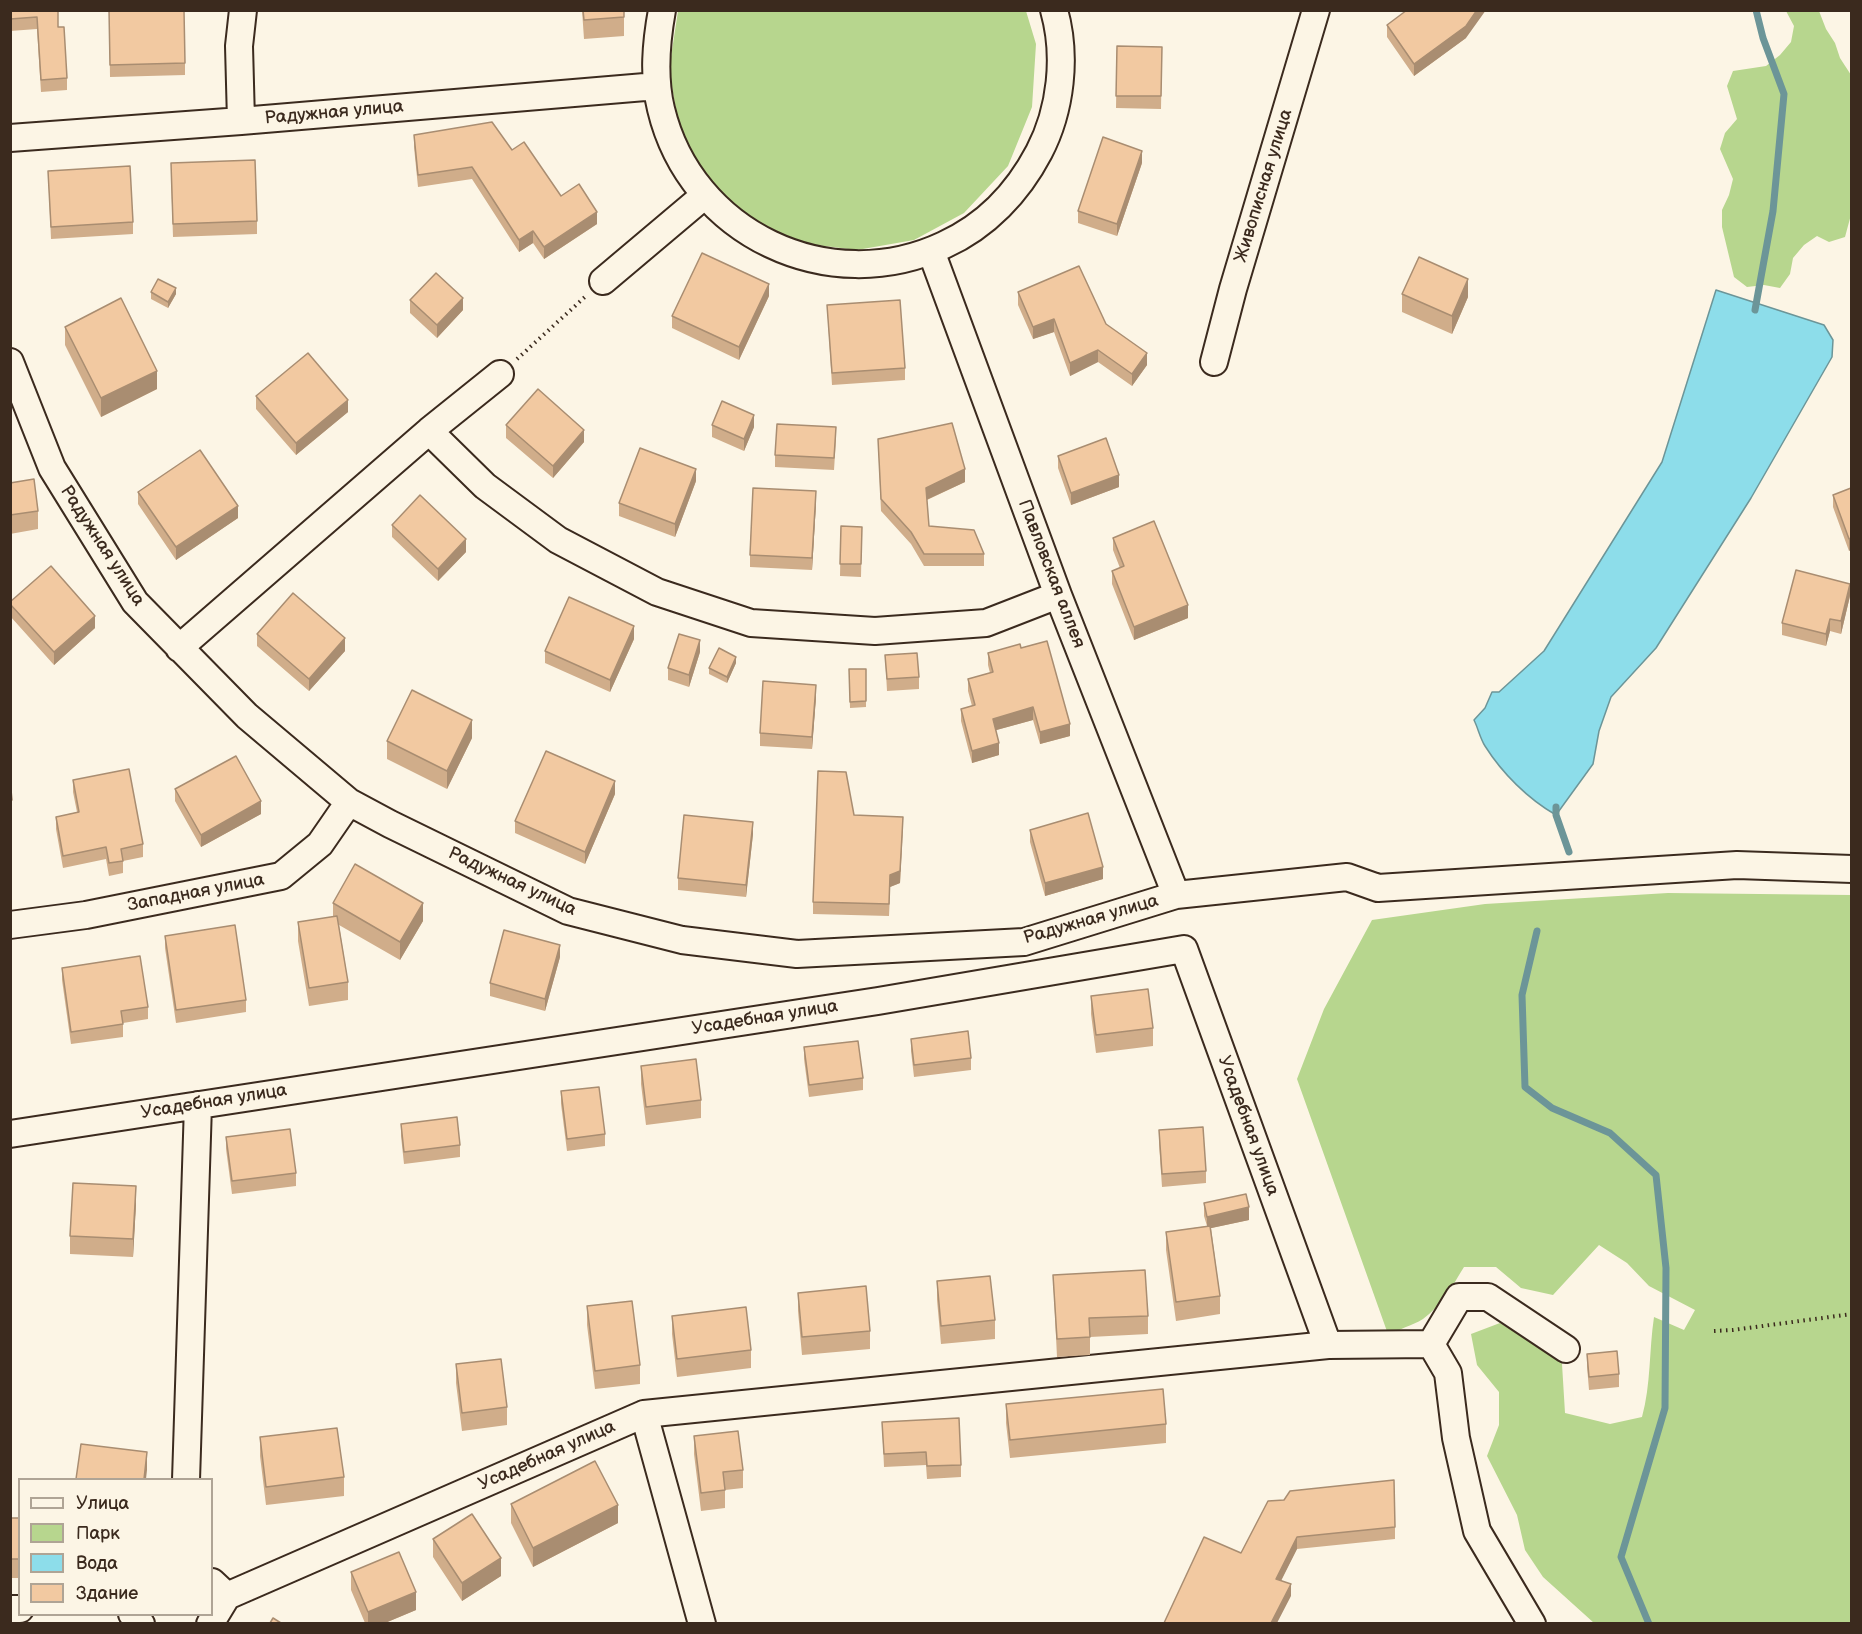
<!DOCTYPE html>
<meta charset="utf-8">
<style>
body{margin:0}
#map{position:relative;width:1862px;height:1634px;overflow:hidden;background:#fcf5e5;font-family:"Balsamiq Sans",sans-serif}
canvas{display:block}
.frame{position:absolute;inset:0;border:12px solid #3b2a1e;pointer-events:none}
.legend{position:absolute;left:18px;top:1478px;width:195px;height:138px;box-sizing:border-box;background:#fcf5e5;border:2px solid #afa495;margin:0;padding:8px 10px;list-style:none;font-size:18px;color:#3b2a1e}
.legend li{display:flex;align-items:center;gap:12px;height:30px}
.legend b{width:30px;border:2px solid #afa495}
</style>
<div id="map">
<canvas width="1862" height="1634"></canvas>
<div class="frame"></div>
<ul class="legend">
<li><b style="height:8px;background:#fcf5e5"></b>Улица</li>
<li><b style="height:16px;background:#b7d68e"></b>Парк</li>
<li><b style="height:16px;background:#8dddea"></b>Вода</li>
<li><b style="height:16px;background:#f2c9a1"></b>Здание</li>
</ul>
</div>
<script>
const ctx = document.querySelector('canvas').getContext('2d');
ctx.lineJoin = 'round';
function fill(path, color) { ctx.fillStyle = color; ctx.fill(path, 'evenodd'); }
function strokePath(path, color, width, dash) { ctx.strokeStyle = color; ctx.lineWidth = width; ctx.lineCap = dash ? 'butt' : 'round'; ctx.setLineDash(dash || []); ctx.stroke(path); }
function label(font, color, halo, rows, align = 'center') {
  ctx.font = font + ' "Balsamiq Sans",sans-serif'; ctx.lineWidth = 4.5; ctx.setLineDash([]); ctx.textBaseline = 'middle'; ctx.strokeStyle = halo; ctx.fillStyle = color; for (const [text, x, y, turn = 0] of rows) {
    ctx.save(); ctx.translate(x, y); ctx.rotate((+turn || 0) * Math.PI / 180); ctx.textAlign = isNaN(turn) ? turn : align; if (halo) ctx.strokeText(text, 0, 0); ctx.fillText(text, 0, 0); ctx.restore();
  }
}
fill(new Path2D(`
 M 678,11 L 1026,11 L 1036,44 L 1032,107 L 1008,166 L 964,213 L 914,240 L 857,250 L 800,243 L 748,218 L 706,178 L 679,127 L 669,70 Z
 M 1786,11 L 1819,11 L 1826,29 L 1835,43 L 1840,58 L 1851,75 L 1852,211 L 1845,237 L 1829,242 L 1817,236 L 1804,245 L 1793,258 L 1790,274 L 1780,288 L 1764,285 L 1747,287 L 1734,277 L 1722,227 L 1722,210 L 1729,195 L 1733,179 L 1720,149 L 1725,133 L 1737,119 L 1727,86 L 1733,71 L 1766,66 L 1780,55 L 1791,42 L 1794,26 Z
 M 1668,893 L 1851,895 L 1851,1623 L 1594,1623 L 1543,1577 L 1525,1550 L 1517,1515 L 1487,1456 L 1499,1425 L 1499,1392 L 1477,1365 L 1471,1334 L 1500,1323 L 1556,1357 L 1562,1364 L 1565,1413 L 1610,1424 L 1642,1417 C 1651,1385 1649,1350 1654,1317 L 1684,1330 L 1695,1310 L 1649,1286 L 1627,1263 L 1599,1245 L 1553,1295 L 1521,1288 L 1496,1267 L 1464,1267 C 1453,1285 1441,1306 1423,1319 C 1412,1326 1398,1328 1389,1337 L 1297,1079 L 1324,1009 L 1372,920 L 1485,904 Z`), '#b7d68e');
const water = new Path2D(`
 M 1716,290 L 1824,325 L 1833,340 L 1832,357 L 1751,498 L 1656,648 L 1611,697 L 1599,731 L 1593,764 L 1556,815 C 1528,799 1502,773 1485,746 C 1480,738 1478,728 1474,720 L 1485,708 L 1492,692 L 1499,692 L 1544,651 L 1662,462 Z`);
fill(water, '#8dddea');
strokePath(water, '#6c9598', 1.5);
strokePath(new Path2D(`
 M 1755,310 L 1773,211 L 1784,94 L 1763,38 L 1756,10
 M 1556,807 L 1556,815 L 1569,852
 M 1537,931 L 1522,995 L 1525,1087 L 1552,1108 L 1610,1133 L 1656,1175 L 1666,1268 L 1665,1408 L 1621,1557 L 1649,1624`), '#6c9598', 7);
const minor = new Path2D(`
 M 662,10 C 656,43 653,76 661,109 C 691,234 829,299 944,245 C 986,226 1018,192 1039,152 C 1061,110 1067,56 1054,10
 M 241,121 L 239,46 L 243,10
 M 10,138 L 241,121 L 657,86
 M 931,251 L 1058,595 L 1176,895
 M 603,281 L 705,195
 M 10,362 L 52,468 L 135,602 L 247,716 L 349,802 L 390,824 L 568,911 L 682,940 L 797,954 L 1024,942 L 1176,895 L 1347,877 L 1378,888 L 1737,865 L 1852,869
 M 1214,362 L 1233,289 L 1316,10
 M 429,431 L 485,486 L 558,540 L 657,592 L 751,623 L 875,631 L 986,623 L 1058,595
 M 179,648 L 429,431 L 500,374
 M 10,925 L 86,915 L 281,876 L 320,844 L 349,802
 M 10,1134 L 878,1001 L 1184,949 L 1328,1345 L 644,1414 L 227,1596
 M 1431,1344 L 1459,1297 L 1488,1297 L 1566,1349
 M 1328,1345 L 1431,1344 L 1448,1373 L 1456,1438 L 1477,1531 L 1532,1624
 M 644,1414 L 702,1624
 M 186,1480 L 198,1105
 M 10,1609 L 20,1609
 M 132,1614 L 141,1624
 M 210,1624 L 227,1596 L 212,1582`);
strokePath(minor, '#3b2a1e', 30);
strokePath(new Path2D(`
 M 517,359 L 586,296
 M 1714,1331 L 1733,1330 L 1852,1314`), '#3b2a1e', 4, [1.5, 4.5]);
strokePath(minor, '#fcf5e5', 26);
fill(new Path2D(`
 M 10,10 L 58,10 L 58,27 L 67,78 L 67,90 L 41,92 L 37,29 L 10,31 Z
 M 109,10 L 185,63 L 185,75 L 110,77 Z
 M 582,10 L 624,10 L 624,36 L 584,39 Z
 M 1387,25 L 1466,38 L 1414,76 L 1387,37 Z
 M 1117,46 L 1162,47 L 1161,109 L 1116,108 Z
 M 414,135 L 512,150 L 561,196 L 597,224 L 544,259 L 533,243 L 519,252 L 472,179 L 418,187 L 414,147 Z
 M 1142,163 L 1117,236 L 1078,223 L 1078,211 Z
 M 48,171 L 133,222 L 133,234 L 51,239 Z
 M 171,175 L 257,221 L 257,234 L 173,237 Z
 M 151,292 L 176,294 L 168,308 L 151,299 Z
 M 1018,292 L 1106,324 L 1147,365 L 1132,386 L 1098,362 L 1070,376 L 1054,332 L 1033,339 L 1018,305 Z
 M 1402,294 L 1468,297 L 1452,334 L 1402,312 Z
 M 769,296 L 739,360 L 672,328 L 672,316 Z
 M 410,300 L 463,310 L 437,338 L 410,313 Z
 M 827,305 L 905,368 L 905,380 L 832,385 Z
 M 65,327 L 157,389 L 101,417 L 65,345 Z
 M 256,396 L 348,412 L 296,455 L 256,409 Z
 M 506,425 L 584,442 L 553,478 L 506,438 Z
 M 712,425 L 754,427 L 744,451 L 712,437 Z
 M 836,439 L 834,470 L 775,467 L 775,455 Z
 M 878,439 L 965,482 L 927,500 L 929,526 L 984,554 L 984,566 L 924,566 L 911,544 L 881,511 Z
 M 1058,456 L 1119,487 L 1071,505 L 1058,468 Z
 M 696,481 L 675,537 L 619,516 L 619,503 Z
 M 10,483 L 38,511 L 38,529 L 10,534 Z
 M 1851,488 L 1849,551 L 1833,507 L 1833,495 Z
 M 138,492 L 238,518 L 176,560 L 138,504 Z
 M 816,503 L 812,570 L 750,567 L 750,555 Z
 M 392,525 L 466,552 L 438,581 L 392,537 Z
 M 841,526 L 862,527 L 861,577 L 840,576 Z
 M 1113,538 L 1188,618 L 1134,640 L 1112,584 L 1112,571 L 1120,568 L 1113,550 Z
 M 1850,596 L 1841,634 L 1830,631 L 1826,646 L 1782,635 L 1782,623 Z
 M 10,602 L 95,628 L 54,665 L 10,616 Z
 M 257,634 L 345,651 L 309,691 L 257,646 Z
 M 634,639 L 610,692 L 545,663 L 545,651 Z
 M 1021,648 L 1070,736 L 1040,744 L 1033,720 L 996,730 L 999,755 L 972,763 L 961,721 L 961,709 L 972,706 L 968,691 L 968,679 L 990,673 L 988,665 L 988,653 Z
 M 700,652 L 689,687 L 668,680 L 668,668 Z
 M 885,655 L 919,677 L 919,689 L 887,691 Z
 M 736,663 L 727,683 L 709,674 L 709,668 Z
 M 849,669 L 866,669 L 866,707 L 850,708 Z
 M 816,697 L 812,749 L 760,746 L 760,733 Z
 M 472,738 L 447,789 L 387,759 L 387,741 Z
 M 10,780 L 12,800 L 12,812 L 10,812 Z
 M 73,780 L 143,844 L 143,857 L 123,861 L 123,873 L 109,876 L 106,859 L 63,868 L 56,829 L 56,817 L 77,812 L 73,792 Z
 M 175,789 L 261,814 L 201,847 L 175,801 Z
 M 615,794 L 585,864 L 515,833 L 515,821 Z
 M 903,829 L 900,883 L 890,887 L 889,916 L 813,914 L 813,902 Z
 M 1030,830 L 1103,879 L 1045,896 L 1030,842 Z
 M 753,834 L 746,897 L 678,890 L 678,878 Z
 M 333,903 L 423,921 L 400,960 L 339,925 L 348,982 L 348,1000 L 309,1006 L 298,941 L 298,922 L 333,917 Z
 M 165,936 L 246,1000 L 246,1012 L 176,1023 L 165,948 Z
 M 560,957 L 545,1011 L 490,996 L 490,983 Z
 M 62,968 L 148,1007 L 148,1019 L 123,1023 L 123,1037 L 71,1044 L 62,980 Z
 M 1091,996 L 1153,1028 L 1153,1046 L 1096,1053 L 1091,1014 Z
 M 911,1039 L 971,1058 L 971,1070 L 914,1077 L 911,1051 Z
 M 804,1047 L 863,1078 L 863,1090 L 809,1097 L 804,1059 Z
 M 641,1066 L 701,1100 L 701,1118 L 646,1125 L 641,1084 Z
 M 561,1091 L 605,1134 L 605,1146 L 567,1151 L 561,1104 Z
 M 401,1124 L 460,1145 L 460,1157 L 404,1164 L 401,1136 Z
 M 1159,1130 L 1206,1171 L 1206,1183 L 1162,1187 L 1159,1143 Z
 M 226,1137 L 296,1173 L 296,1186 L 232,1194 L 226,1149 Z
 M 1204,1203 L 1249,1220 L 1211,1228 L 1220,1296 L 1220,1314 L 1176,1321 L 1166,1250 L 1166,1232 L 1207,1226 L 1204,1216 Z
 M 136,1204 L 133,1257 L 70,1254 L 70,1236 Z
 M 1053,1275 L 1148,1316 L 1148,1334 L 1090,1337 L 1090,1355 L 1057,1357 Z
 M 937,1281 L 995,1320 L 995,1339 L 941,1344 L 937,1300 Z
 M 798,1293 L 870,1331 L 870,1349 L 802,1355 L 798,1311 Z
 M 587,1306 L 640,1365 L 640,1384 L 595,1389 L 587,1325 Z
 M 672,1316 L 751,1350 L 751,1368 L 677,1377 L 672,1334 Z
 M 1587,1354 L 1619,1374 L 1619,1387 L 1589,1390 L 1587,1366 Z
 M 456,1364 L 507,1407 L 507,1425 L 462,1431 L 456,1383 Z
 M 1006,1404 L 1166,1424 L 1166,1443 L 1010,1458 L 1006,1423 Z
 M 882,1422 L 961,1465 L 961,1477 L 927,1479 L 926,1465 L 884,1467 Z
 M 694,1436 L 743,1470 L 743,1488 L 725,1490 L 725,1508 L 701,1511 L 694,1454 Z
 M 260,1437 L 344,1477 L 344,1496 L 266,1505 L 260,1456 Z
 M 1268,1501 L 1395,1527 L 1395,1539 L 1297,1549 L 1281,1580 L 1291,1596 L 1241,1553 Z
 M 511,1504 L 618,1523 L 533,1567 L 511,1523 Z
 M 10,1518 L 20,1518 L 20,1578 L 10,1578 Z
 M 433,1539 L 501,1576 L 462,1601 L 433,1557 Z
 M 351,1572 L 416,1610 L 385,1623 L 365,1623 L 351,1590 Z`), '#d0ad8a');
fill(new Path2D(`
 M 1477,10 L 1486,10 L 1466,38 L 1414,76 L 1414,64 Z
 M 1142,151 L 1142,163 L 1117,236 L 1117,224 Z
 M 597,212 L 597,224 L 544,259 L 544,247 Z
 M 533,231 L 533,243 L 519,252 L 519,240 Z
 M 1468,279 L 1468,297 L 1452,334 L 1452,316 Z
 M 769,284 L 769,296 L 739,360 L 739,347 Z
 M 176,288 L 176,294 L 168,308 L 168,302 Z
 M 463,298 L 463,310 L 437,338 L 437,325 Z
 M 1054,319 L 1054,332 L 1033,339 L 1033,327 Z
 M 1098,350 L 1098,362 L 1070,376 L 1070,363 Z
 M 1147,353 L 1147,365 L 1132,386 L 1132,374 Z
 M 157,371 L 157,389 L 101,417 L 101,398 Z
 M 348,400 L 348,412 L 296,455 L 296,443 Z
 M 754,415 L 754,427 L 744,451 L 744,439 Z
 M 584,430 L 584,442 L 553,478 L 553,466 Z
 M 696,469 L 696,481 L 675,537 L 675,524 Z
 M 965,469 L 965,482 L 926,500 L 926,488 Z
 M 1119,475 L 1119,487 L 1071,505 L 1071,493 Z
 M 816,491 L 816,503 L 812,570 L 812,558 Z
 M 238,506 L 238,518 L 176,560 L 176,547 Z
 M 1851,538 L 1851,550 L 1849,551 L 1849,539 Z
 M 466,539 L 466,552 L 438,581 L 438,569 Z
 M 1850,584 L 1850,596 L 1841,634 L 1841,621 Z
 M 1188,605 L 1188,618 L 1134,640 L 1134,627 Z
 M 95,616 L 95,628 L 54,665 L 54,652 Z
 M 1830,619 L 1830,631 L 1826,646 L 1826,634 Z
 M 634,626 L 634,639 L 610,692 L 610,680 Z
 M 345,638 L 345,651 L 309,691 L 309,679 Z
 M 700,640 L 700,652 L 689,687 L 689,675 Z
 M 736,657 L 736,663 L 727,683 L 727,677 Z
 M 816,685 L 816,697 L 812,749 L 812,737 Z
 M 1033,707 L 1033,720 L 993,731 L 993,719 Z
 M 472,720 L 472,738 L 447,789 L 447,771 Z
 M 1070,724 L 1070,736 L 1040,744 L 1040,732 Z
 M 999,743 L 999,755 L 972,763 L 972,751 Z
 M 615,781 L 615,794 L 585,864 L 585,852 Z
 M 261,801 L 261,814 L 201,847 L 201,835 Z
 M 903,817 L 900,883 L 890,887 L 889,916 L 890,875 Z
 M 753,822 L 753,834 L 746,897 L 746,885 Z
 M 1103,867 L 1103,879 L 1045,896 L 1045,883 Z
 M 423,903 L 423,921 L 400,960 L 400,942 Z
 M 560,945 L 560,957 L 545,1011 L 545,999 Z
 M 136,1186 L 136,1204 L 133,1257 L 133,1239 Z
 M 1249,1207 L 1249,1220 L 1207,1229 L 1207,1217 Z
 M 147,1452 L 147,1470 L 146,1479 L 144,1479 Z
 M 618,1505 L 618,1523 L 533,1567 L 533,1548 Z
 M 1297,1537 L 1297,1549 L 1276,1591 L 1276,1579 Z
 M 501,1558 L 501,1576 L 462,1601 L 462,1583 Z
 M 1291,1584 L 1291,1596 L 1277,1623 L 1271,1623 Z
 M 416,1592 L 416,1610 L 385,1623 L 368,1623 L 368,1612 Z`), '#a98d71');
const building = new Path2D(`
 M 10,10 L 58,10 L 58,27 L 64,27 L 67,78 L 41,80 L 37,17 L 10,19 Z
 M 109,10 L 184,10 L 185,63 L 110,65 Z
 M 583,10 L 624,10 L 624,17 L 584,20 Z
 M 1407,10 L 1477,10 L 1466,26 L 1414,64 L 1387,25 Z
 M 1117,46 L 1162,47 L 1161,96 L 1116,96 Z
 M 492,122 L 512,150 L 524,142 L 561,196 L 579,184 L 597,212 L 544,247 L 533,231 L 519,240 L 472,167 L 418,175 L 414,135 Z
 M 1103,137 L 1142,151 L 1117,224 L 1078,211 Z
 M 255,160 L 257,221 L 173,224 L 171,163 Z
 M 130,166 L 133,222 L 51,227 L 48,171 Z
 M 702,253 L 769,284 L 739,347 L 672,316 Z
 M 1419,257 L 1468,279 L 1452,316 L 1402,294 Z
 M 1079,266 L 1106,324 L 1147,353 L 1132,374 L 1098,350 L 1070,363 L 1054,319 L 1033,327 L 1018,292 Z
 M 436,273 L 463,298 L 437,325 L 410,300 Z
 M 158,279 L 176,288 L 168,302 L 151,292 Z
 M 121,298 L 157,371 L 101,398 L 65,327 Z
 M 900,300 L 905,368 L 832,373 L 827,305 Z
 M 308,353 L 348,400 L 296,443 L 256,396 Z
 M 538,389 L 584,430 L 553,466 L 506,425 Z
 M 722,401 L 754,415 L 744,439 L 712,425 Z
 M 952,423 L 965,469 L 926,488 L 929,526 L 974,530 L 984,554 L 924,554 L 911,532 L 881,499 L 878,439 Z
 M 777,424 L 836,427 L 834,458 L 775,455 Z
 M 1106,438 L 1119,475 L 1071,493 L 1058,456 Z
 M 640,448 L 696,469 L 675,524 L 619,503 Z
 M 200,450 L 238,506 L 176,547 L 138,492 Z
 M 34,479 L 38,511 L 10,515 L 10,483 Z
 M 753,488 L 816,491 L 812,558 L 750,555 Z
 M 1851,488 L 1851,538 L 1849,539 L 1833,495 Z
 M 420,495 L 466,539 L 438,569 L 392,525 Z
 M 1154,521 L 1188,605 L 1134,627 L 1112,571 L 1124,566 L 1113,538 Z
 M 841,526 L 862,527 L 861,564 L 840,564 Z
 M 51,566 L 95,616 L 54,652 L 10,604 L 10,602 Z
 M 1796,570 L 1850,584 L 1841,621 L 1830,619 L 1826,634 L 1782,623 Z
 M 293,593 L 345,638 L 309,679 L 257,634 Z
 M 569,597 L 634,626 L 610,680 L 545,651 Z
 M 679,634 L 700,640 L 689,675 L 668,668 Z
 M 1047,641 L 1070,724 L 1040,732 L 1033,707 L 993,719 L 999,743 L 972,751 L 961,709 L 975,705 L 968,679 L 993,672 L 988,653 L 1020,644 L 1021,648 Z
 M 719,648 L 736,657 L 727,677 L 709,668 Z
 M 917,653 L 919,677 L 887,679 L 885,655 Z
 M 849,669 L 866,669 L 866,701 L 850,702 Z
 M 763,681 L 816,685 L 812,737 L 760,733 Z
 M 412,690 L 472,720 L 447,771 L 387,741 Z
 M 546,751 L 615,781 L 585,852 L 515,821 Z
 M 236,756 L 261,801 L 201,835 L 175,789 Z
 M 129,769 L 143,844 L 121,849 L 123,861 L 109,863 L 106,847 L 63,856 L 56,817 L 79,812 L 73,780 Z
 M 818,771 L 846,772 L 854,815 L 903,817 L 900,871 L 890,875 L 889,904 L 813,902 Z
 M 10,780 L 12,800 L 10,800 Z
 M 1088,813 L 1103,867 L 1045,883 L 1030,830 Z
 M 684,815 L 753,822 L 746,885 L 678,878 Z
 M 355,864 L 423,903 L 400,942 L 333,903 Z
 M 337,916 L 348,982 L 309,988 L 298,922 Z
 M 235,925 L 246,1000 L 176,1010 L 165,936 Z
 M 504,930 L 560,945 L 545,999 L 490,983 Z
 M 140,956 L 148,1007 L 121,1011 L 123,1024 L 71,1032 L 62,968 Z
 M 1148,989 L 1153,1028 L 1096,1035 L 1091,996 Z
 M 968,1031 L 971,1058 L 914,1065 L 911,1039 Z
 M 858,1041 L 863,1078 L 809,1085 L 804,1047 Z
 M 696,1059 L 701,1100 L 646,1107 L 641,1066 Z
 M 599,1087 L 605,1134 L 567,1139 L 561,1091 Z
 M 457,1117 L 460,1145 L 404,1152 L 401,1124 Z
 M 1203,1127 L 1206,1171 L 1162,1174 L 1159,1130 Z
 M 290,1129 L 296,1173 L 232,1181 L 226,1137 Z
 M 73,1183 L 136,1186 L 133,1239 L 70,1236 Z
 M 1246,1194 L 1249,1207 L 1207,1217 L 1204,1203 Z
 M 1210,1226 L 1220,1296 L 1176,1302 L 1166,1232 Z
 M 1145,1270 L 1148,1316 L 1089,1318 L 1090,1337 L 1057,1339 L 1053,1275 Z
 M 990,1276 L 995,1320 L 941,1326 L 937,1281 Z
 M 866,1286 L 870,1331 L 802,1337 L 798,1293 Z
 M 632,1301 L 640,1365 L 595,1371 L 587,1306 Z
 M 746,1307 L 751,1350 L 677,1359 L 672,1316 Z
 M 1617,1351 L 1619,1374 L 1589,1377 L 1587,1354 Z
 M 501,1359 L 507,1407 L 462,1413 L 456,1364 Z
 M 1163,1389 L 1166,1424 L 1010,1440 L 1006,1404 Z
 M 959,1418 L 961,1465 L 927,1466 L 926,1452 L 884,1454 L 882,1422 Z
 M 337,1428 L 344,1477 L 266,1487 L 260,1437 Z
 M 738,1431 L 743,1470 L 723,1472 L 725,1490 L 701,1493 L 694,1436 Z
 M 81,1444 L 147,1452 L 144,1479 L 76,1479 Z
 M 595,1461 L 618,1505 L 533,1548 L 511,1504 Z
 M 1394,1480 L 1395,1527 L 1297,1537 L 1276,1579 L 1291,1584 L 1271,1623 L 1164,1623 L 1204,1537 L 1241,1553 L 1268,1501 L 1284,1500 L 1290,1491 Z
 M 472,1514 L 501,1558 L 462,1583 L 433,1539 Z
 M 10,1518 L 20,1518 L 20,1559 L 10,1559 Z
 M 399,1552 L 416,1592 L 368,1612 L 351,1572 Z
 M 273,1618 L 281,1623 L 270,1623 Z`);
fill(building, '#f2c9a1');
strokePath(building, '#a98d71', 1.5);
label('18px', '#3b2a1e', '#fcf5e5', [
 ["Радужная улица",334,113,-5],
 ["Живописная улица",1264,186,-73],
 ["Радужная улица",102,546,57],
 ["Павловская аллея",1051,574,69],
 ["Радужная улица",512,882,25],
 ["Западная улица",196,893,-11],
 ["Радужная улица",1091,920,-16],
 ["Усадебная улица",765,1018,-9],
 ["Усадебная улица",214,1102,-9],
 ["Усадебная улица",1248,1126,70],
 ["Усадебная улица",547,1456,-24]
]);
</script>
